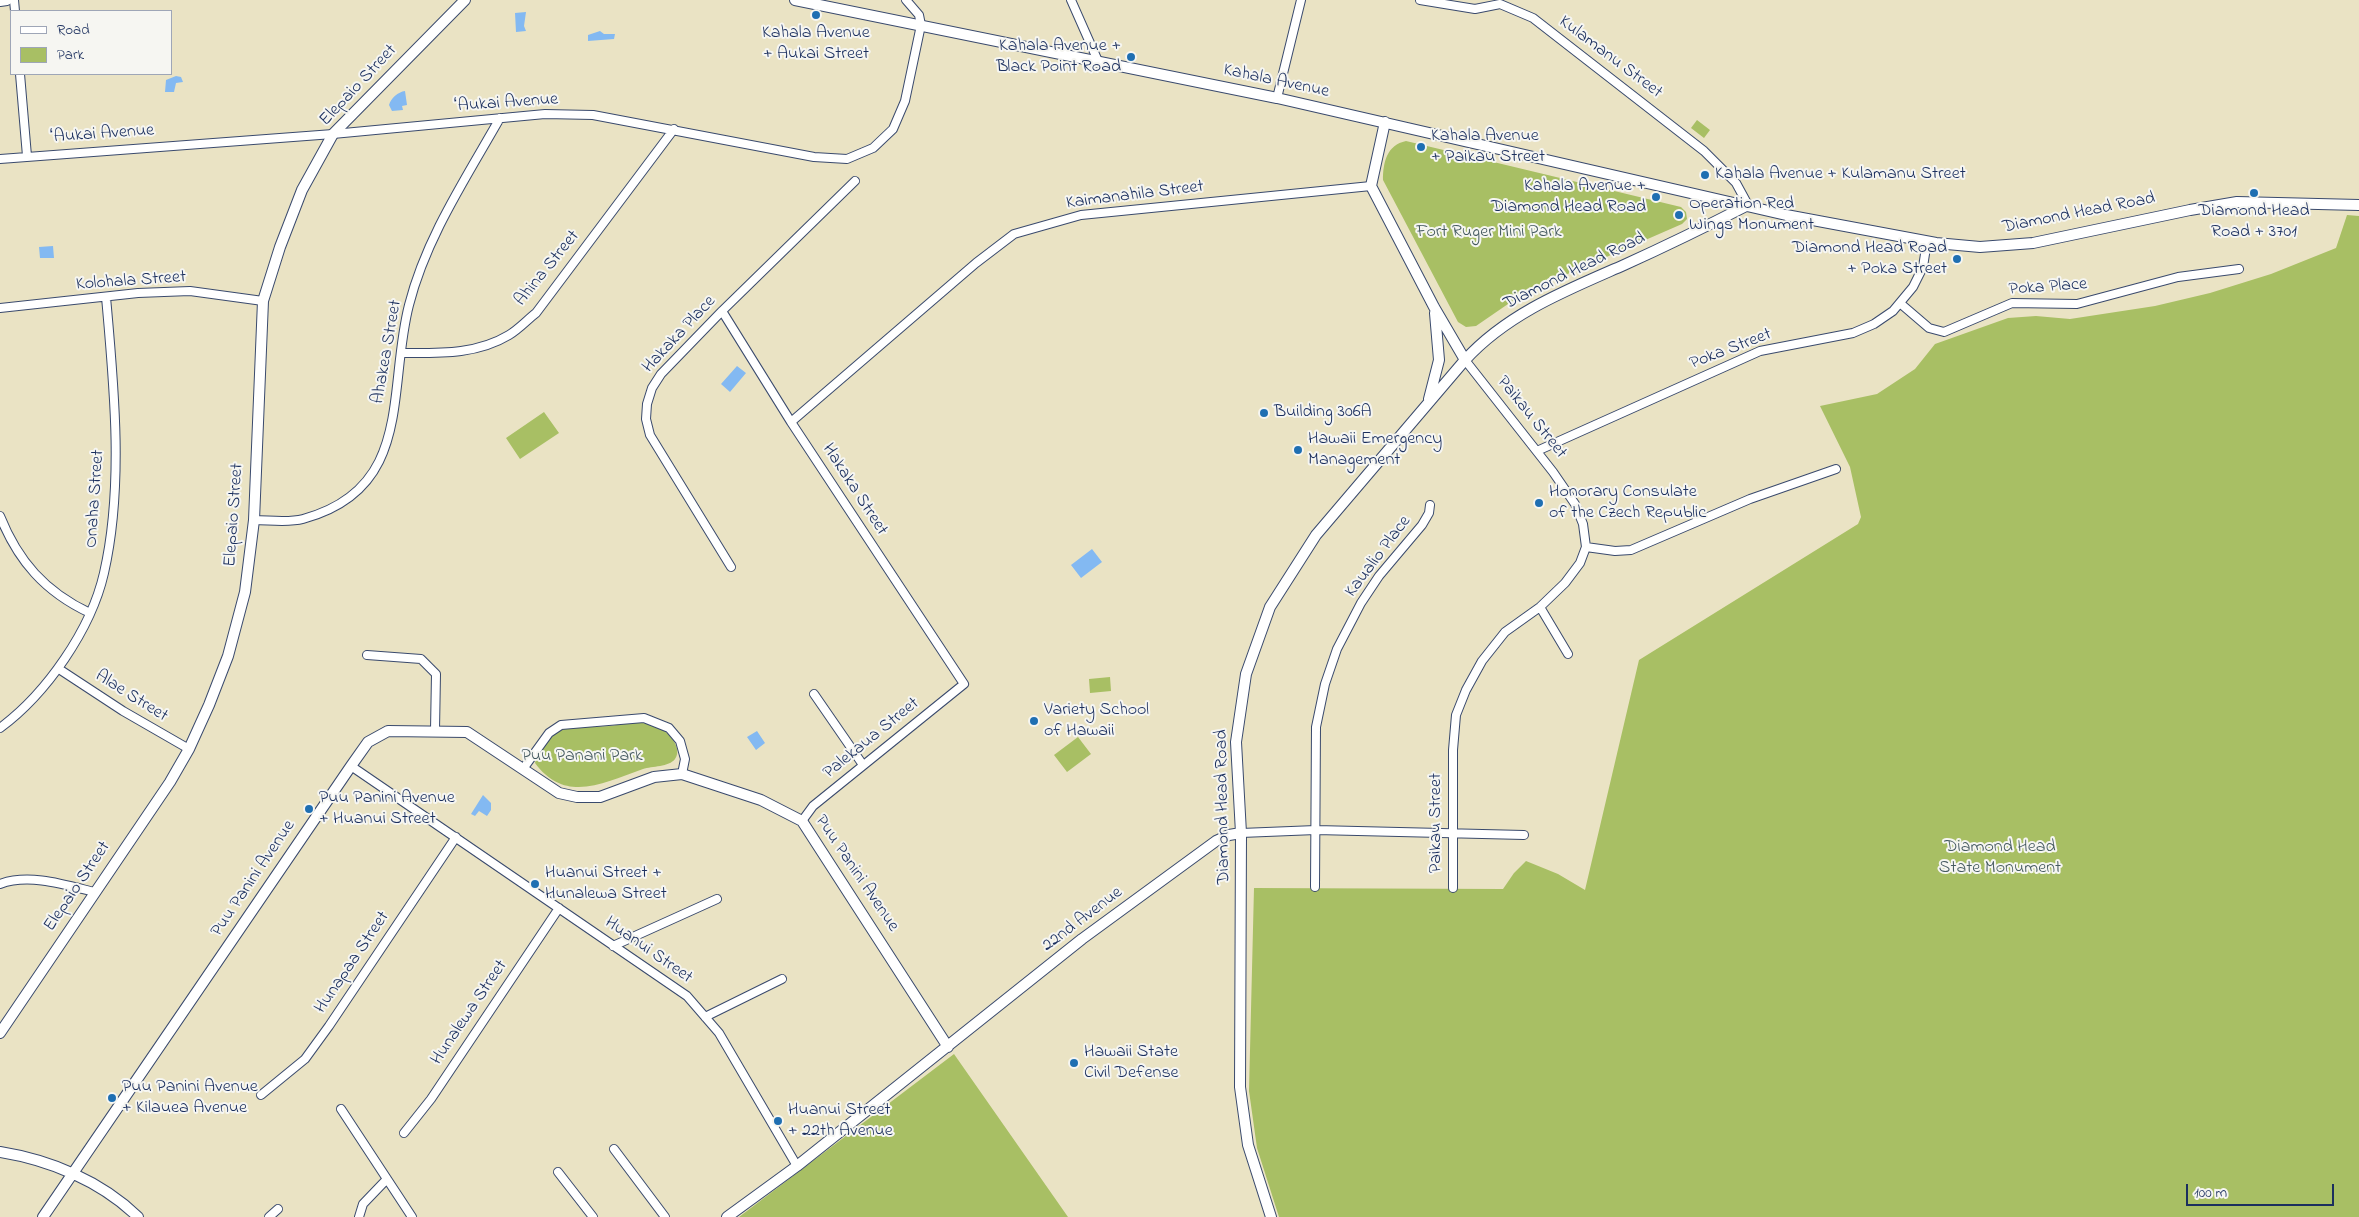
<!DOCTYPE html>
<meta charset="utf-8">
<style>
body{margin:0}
#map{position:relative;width:2359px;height:1217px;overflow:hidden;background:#eae3c4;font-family:"Indie Flower",sans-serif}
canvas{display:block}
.legend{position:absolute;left:10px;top:10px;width:162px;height:65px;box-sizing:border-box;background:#f6f6f2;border:1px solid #9ea6b7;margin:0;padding:6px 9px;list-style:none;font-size:15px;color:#1b2f5e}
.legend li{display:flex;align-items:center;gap:10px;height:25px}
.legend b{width:25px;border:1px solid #9ea6b7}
.scale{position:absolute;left:2186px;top:1184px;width:148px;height:22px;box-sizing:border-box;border:2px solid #1b2f5e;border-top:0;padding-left:6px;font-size:15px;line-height:18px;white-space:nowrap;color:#1b2f5e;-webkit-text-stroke:4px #f6f6f2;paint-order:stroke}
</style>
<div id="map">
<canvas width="2359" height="1217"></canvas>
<ul class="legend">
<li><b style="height:6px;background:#fff"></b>Road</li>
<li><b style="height:14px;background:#a8bf64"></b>Park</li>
</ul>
<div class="scale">100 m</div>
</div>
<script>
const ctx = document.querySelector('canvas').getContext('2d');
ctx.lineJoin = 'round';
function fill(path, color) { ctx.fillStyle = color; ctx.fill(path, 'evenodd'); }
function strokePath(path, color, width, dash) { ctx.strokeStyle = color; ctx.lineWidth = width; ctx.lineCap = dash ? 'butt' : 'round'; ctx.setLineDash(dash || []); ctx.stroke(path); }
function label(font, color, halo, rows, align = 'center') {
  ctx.font = font + ' "Indie Flower",sans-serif'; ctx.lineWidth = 4; ctx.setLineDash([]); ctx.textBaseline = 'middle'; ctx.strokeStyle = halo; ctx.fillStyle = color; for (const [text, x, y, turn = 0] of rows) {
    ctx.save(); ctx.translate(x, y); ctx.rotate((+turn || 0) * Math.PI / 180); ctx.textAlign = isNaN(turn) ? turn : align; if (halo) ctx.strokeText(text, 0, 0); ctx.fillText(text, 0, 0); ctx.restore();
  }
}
fill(new Path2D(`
 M 1697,120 L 1710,130 L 1704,138 L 1691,128 Z
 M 1406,141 L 1681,207 L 1686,212 L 1687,219 L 1682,224 L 1524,293 L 1476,326 L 1466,327 L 1458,322 L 1383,180 C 1383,162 1387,145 1406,141 Z
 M 2347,215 L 2359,216 L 2359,1217 L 1279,1217 L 1257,1148 L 1249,1091 L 1254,888 L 1503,889 L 1514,873 L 1526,861 L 1558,874 L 1585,890 L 1639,660 L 1858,524 L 1861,517 L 1850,467 L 1820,406 L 1877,394 L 1915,369 L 1935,344 L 2008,318 L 2036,316 L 2070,319 L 2155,306 L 2210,293 L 2271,274 L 2336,248 Z
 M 544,412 L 559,433 L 520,459 L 506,438 Z
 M 1110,677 L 1111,691 L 1090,693 L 1089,679 Z
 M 634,722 C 643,723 652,724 660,728 C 669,733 683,748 675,759 C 669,767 652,766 643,769 C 605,782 566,805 535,763 L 537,756 L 552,735 L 561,728 L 611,726 Z
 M 1078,737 L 1091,754 L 1067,772 L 1054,755 Z
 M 954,1054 L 1068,1217 L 739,1217 Z`), '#a8bf64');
fill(new Path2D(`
 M 526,12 L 524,26 L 526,31 L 516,32 L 515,13 Z
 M 600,31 L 604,34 L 615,34 L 614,39 L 588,41 L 588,35 Z
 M 176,76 L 181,77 L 183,82 L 176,83 L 174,92 L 165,92 L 166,80 Z
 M 405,91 L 407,105 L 402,106 L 403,110 L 392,111 L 389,105 C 391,98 398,92 405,91 Z
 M 53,246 L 54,258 L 40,258 L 39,247 Z
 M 737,366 L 746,373 L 730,392 L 721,384 Z
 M 1092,549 L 1102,562 L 1081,578 L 1071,565 Z
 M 757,731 L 765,743 L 756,750 L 747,737 Z
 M 483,795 L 491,803 L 491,810 L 487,816 L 479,811 L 475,816 L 471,814 Z`), '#83b9f2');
const minor = new Path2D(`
 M 14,0 L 15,11
 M 1071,0 L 1098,61
 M 1420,0 L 1475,9 L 1500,4 L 1533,18 L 1704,151 L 1736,183 L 1748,205
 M 20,74 L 27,156
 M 1277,98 L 1301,0
 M 0,159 L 333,134 L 545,114 L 593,115 L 814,157 L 847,159 L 873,148 L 893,129 L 905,101 L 921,25 L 919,15 L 906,0
 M 1901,304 L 1929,328 L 1944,332 L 2012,303 L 2077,304 L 2178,277 L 2239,269
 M 0,308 L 138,293 L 190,291 L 263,301
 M 722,311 L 791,422 L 964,684 L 813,806 L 802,821
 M 401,353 C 438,353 476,355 509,335 C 519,329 527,320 536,313 L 674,129
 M 791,422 L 976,263 L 1014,234 L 1081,215 L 1371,186
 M 1537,451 L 1760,351 L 1853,333 L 1874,324 L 1893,311 L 1913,287 L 1923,267 L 1927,241
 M 0,516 C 18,561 45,592 90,613
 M 254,520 C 269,520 288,523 303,519 C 414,489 387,390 409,305 C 426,238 466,178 500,118
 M 1586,547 L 1615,551 L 1631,550 L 1750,499 L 1836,469
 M 731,567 L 650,435 L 646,419 L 647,404 L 652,388 L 661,374 L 722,311 L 855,181
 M 1540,607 L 1568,654
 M 367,655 L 421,659 L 436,674 L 435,730
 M 59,669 L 123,711 L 189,749
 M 814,694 L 863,765
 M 0,728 C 46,694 91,630 104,573 C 124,486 114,386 106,297
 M 351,766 L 687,996 L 719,1033 L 797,1166
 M 523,769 L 549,733 L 561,725 L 644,718 L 669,728 L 680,741 L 685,759 L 682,774
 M 1241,833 L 1316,830 L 1524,835
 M 0,884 C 29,873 66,885 94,892
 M 1315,887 L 1316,727 L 1325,684 L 1337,649 L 1361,603 L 1379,576 L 1422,525 L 1429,513 L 1430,505
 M 1453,888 L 1453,750 L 1456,715 L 1466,690 L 1482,661 L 1505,632 L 1540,607 L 1565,583 L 1580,563 L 1586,547 L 1583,524 L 1575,504 L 1553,472 L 1465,360
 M 613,946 L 717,899
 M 705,1017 L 782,979
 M 261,1095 L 305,1059 L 329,1026 L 456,837
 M 341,1109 L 412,1217
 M 404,1133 L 431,1099 L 559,908
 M 614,1149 L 665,1217
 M 558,1172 L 593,1217
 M 269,1217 L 278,1209
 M 359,1217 L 363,1204 L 387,1179`);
const tertiary = new Path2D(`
 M 795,0 L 1277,98 L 1786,215 L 1936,243 L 1980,247 L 2033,243 L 2190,210 L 2237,202 L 2359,205
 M 0,1 L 7,0
 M 1385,122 L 1371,186 L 1434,307 L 1465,360
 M 1429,399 L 1439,360 L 1435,313
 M 0,1033 L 170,782 L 189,749 L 209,705 L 228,656 L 245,592 L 254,520 L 263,301 L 280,247 L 302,190 L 333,134 L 465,0
 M 0,1152 C 50,1160 101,1181 138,1217
 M 43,1217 L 351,766 L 368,742 L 388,731 L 467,732 L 559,793 L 577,797 L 600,797 L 654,777 L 682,774 L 761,800 L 802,821 L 948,1047
 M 727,1217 L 797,1166 L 1082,939 L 1216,841 L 1229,835 L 1241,833
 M 1271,1217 L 1248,1145 L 1240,1087 L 1241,833 L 1236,742 L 1246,674 L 1270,607 L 1316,535 L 1465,360 C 1508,313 1567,290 1624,265 C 1666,246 1707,226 1748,205`);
strokePath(minor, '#3a4a6d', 10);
strokePath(tertiary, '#3a4a6d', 12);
strokePath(minor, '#fff', 8);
strokePath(tertiary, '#fff', 10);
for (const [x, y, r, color] of [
 [816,15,5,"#1f6fb2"],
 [1131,57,5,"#1f6fb2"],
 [1421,147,5,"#1f6fb2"],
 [1705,175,5,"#1f6fb2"],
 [2254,193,5,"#1f6fb2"],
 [1656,197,5,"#1f6fb2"],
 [1679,215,5,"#1f6fb2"],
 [1957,259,5,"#1f6fb2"],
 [1264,413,5,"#1f6fb2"],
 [1298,450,5,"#1f6fb2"],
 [1539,503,5,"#1f6fb2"],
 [1034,721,5,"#1f6fb2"],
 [309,809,5,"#1f6fb2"],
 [535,884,5,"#1f6fb2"],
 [1074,1063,5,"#1f6fb2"],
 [112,1098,5,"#1f6fb2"],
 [778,1121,5,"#1f6fb2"]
]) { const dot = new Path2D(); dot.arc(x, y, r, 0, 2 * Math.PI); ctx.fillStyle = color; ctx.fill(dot); strokePath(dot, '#f6f6f2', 2); }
label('18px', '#1b2f5e', '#f6f6f2', [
 ["Kahala Avenue",816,34,"center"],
 ["+ Aukai Street",816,55,"center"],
 ["Kahala Avenue +",1121,47,"right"],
 ["Black Point Road",1121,68,"right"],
 ["Kahala Avenue",1431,137],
 ["+ Paikau Street",1431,158],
 ["Kahala Avenue + Kulamanu Street",1715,175],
 ["Kahala Avenue +",1646,187,"right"],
 ["Diamond Head Road",1646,208,"right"],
 ["Operation Red",1689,205],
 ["Wings Monument",1689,226],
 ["Diamond Head",2254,212,"center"],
 ["Road + 3701",2254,233,"center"],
 ["Diamond Head Road",1947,249,"right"],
 ["+ Poka Street",1947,270,"right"],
 ["Building 306A",1274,413],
 ["Hawaii Emergency",1308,440],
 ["Management",1308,461],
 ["Honorary Consulate",1549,493],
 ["of the Czech Republic",1549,514],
 ["Variety School",1044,711],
 ["of Hawaii",1044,732],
 ["Puu Panini Avenue",319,799],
 ["+ Huanui Street",319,820],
 ["Huanui Street +",545,874],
 ["Hunalewa Street",545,895],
 ["Hawaii State",1084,1053],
 ["Civil Defense",1084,1074],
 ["Puu Panini Avenue",122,1088],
 ["+ Kilauea Avenue",122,1109],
 ["Huanui Street",788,1111],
 ["+ 22th Avenue",788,1132]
], 'left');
label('18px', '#1b2f5e', '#f6f6f2', [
 ["Kulamanu Street",1610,58,37],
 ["Kahala Avenue",1276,82,12],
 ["Elepaio Street",359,86,-47],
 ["ʻAukai Avenue",506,104,-4],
 ["ʻAukai Avenue",102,135,-4],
 ["Kaimanahila Street",1135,196,-7],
 ["Diamond Head Road",2079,214,-11],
 ["Ahina Street",548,269,-51],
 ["Diamond Head Road",1575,272,-26],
 ["Kolohala Street",131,282,-4],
 ["Poka Place",2048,288,-4],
 ["Hakaka Place",680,335,-47],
 ["Poka Street",1731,350,-21],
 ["Ahakea Street",388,352,-80],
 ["Paikau Street",1531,418,51],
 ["Hakaka Street",854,490,57],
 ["Onaha Street",96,499,-86],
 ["Elepaio Street",235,515,-86],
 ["Kaualio Place",1379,557,-53],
 ["Alae Street",131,697,32],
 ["Palekaua Street",872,739,-39],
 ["Diamond Head Road",1224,807,-91],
 ["Paikau Street",1437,823,-90],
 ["Puu Panini Avenue",856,874,56],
 ["Puu Panini Avenue",254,879,-56],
 ["Elepaio Street",78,887,-56],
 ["22nd Avenue",1083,920,-37],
 ["Huanui Street",648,951,35],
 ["Hunapaa Street",353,963,-56],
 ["Hunalewa Street",470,1013,-56]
]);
label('18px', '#455a60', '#f6f6f2', [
 ["Fort Ruger Mini Park",1489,233],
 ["Puu Panani Park",582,757],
 ["Diamond Head",2000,848],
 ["State Monument",2000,869]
]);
</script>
